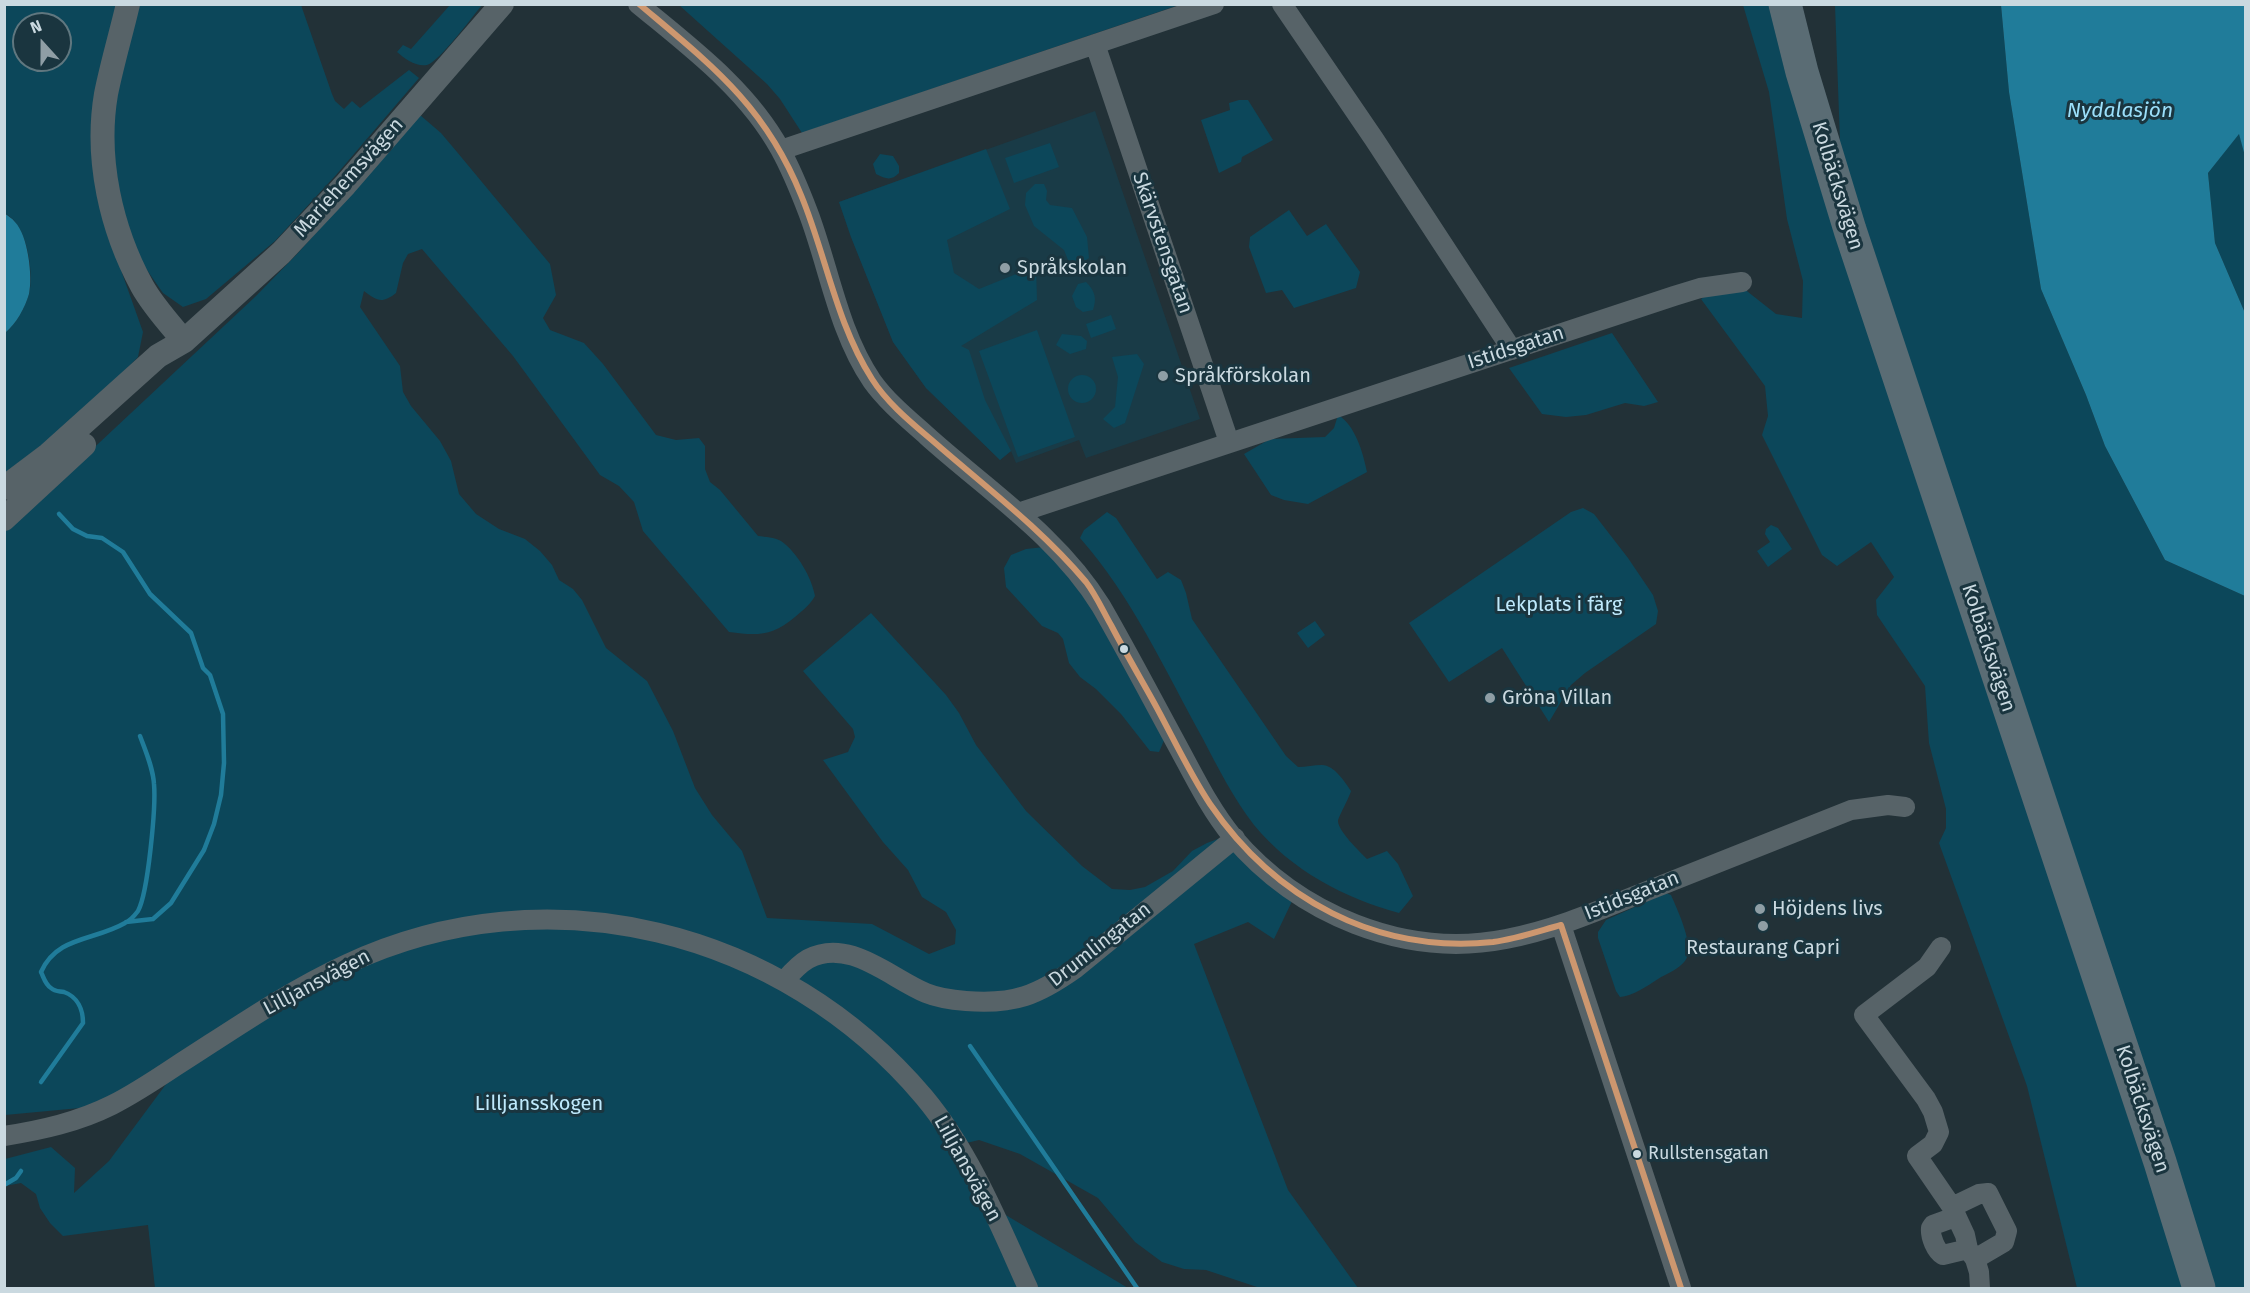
<!DOCTYPE html>
<meta charset="utf-8">
<style>
body{margin:0}
#map{position:relative;width:2250px;height:1293px;overflow:hidden;background:#223137;font-family:"Fira Sans",sans-serif}
canvas{display:block}
.frame{position:absolute;inset:0;border:6px solid #cad9e0;pointer-events:none}
.north{position:absolute;left:12px;top:12px;width:60px;height:60px;box-sizing:border-box;background:#1a353f;border:2px solid #60777f;border-radius:50%;rotate:339deg;font-size:16px;font-weight:700;line-height:24px;text-align:center;color:#cad9e0}
.north::after{content:'';display:block;margin:auto;width:21px;height:27px;background:#8f9ea5;clip-path:polygon(50% 0,100% 100%,50% 72%,0 100%)}
</style>
<div id="map">
<canvas width="2250" height="1293"></canvas>
<div class="frame"></div>
<div class="north">N</div>
</div>
<script>
const ctx = document.querySelector('canvas').getContext('2d');
ctx.lineJoin = 'round';
function fill(path, color) { ctx.fillStyle = color; ctx.fill(path, 'evenodd'); }
function strokePath(path, color, width, dash) { ctx.strokeStyle = color; ctx.lineWidth = width; ctx.lineCap = dash ? 'butt' : 'round'; ctx.setLineDash(dash || []); ctx.stroke(path); }
function label(font, color, halo, rows, align = 'center') {
  ctx.font = font + ' "Fira Sans",sans-serif'; ctx.lineWidth = 6; ctx.setLineDash([]); ctx.textBaseline = 'middle'; ctx.strokeStyle = halo; ctx.fillStyle = color; for (const [text, x, y, turn = 0] of rows) {
    ctx.save(); ctx.translate(x, y); ctx.rotate((+turn || 0) * Math.PI / 180); ctx.textAlign = isNaN(turn) ? turn : align; if (halo) ctx.strokeText(text, 0, 0); ctx.fillText(text, 0, 0); ctx.restore();
  }
}
fill(new Path2D(`
 M 1095,111 L 1200,419 L 1086,458 L 1079,440 L 1016,463 L 1011,451 L 1000,460 L 926,388 L 893,342 L 851,237 L 839,202 Z`), '#193b47');
fill(new Path2D(`
 M 5,5 L 301,5 L 332,94 L 335,101 L 344,109 L 352,101 L 360,108 L 409,70 L 419,78 L 336,175 L 275,241 L 206,299 L 183,307 L 163,293 L 142,263 L 118,235 L 122,273 L 143,332 L 138,357 L 110,386 L 42,445 L 5,473 L 5,333 C 16,324 25,308 29,294 C 34,276 28,236 15,222 C 13,218 8,216 5,213 ZM 24,24 L 60,24 L 60,60 L 24,60 Z
 M 450,5 L 482,5 C 473,16 439,62 427,65 C 416,67 405,59 397,52 L 403,45 L 411,49 Z
 M 1078,5 L 1179,5 L 802,133 L 780,99 L 767,84 L 679,5 Z
 M 1743,5 L 1775,5 L 1840,141 L 1835,5 L 2001,5 L 2009,92 L 2041,289 L 2086,395 L 2105,446 L 2165,560 L 2245,596 L 2245,1288 L 2077,1288 L 2027,1086 L 1939,843 L 1946,828 L 1946,809 L 1929,743 L 1925,686 L 1877,615 L 1876,600 L 1894,577 L 1871,542 L 1837,566 L 1822,555 L 1762,435 L 1768,416 L 1765,386 L 1701,299 L 1716,290 L 1743,288 L 1776,314 L 1802,318 L 1803,281 L 1787,219 L 1769,92 Z
 M 1239,100 L 1248,100 L 1273,140 L 1242,157 L 1241,162 L 1219,173 L 1201,120 L 1230,110 L 1229,103 Z
 M 420,115 L 441,133 L 457,152 L 550,264 L 556,295 L 543,318 L 550,330 L 584,343 L 603,364 L 656,435 L 676,440 L 699,438 L 705,446 L 705,469 L 710,482 L 720,490 L 758,536 C 766,537 774,537 781,541 C 797,552 812,578 815,596 C 810,605 803,610 795,617 C 772,636 758,636 729,632 L 643,531 L 634,502 L 619,486 L 600,475 L 513,356 L 422,249 L 408,254 L 403,263 L 396,293 C 382,304 377,301 364,291 L 360,307 L 400,366 L 403,392 L 411,406 L 440,441 L 451,461 L 459,494 L 476,514 L 499,529 L 525,539 L 540,551 L 552,565 L 559,580 L 573,589 L 582,600 L 606,648 L 647,681 L 673,731 L 695,788 L 712,815 L 742,851 L 767,918 L 872,924 L 929,954 L 955,944 L 956,930 L 946,912 L 922,897 L 908,870 L 883,842 L 823,760 L 848,752 L 855,737 L 853,729 L 803,671 L 871,613 L 946,695 L 959,713 L 976,745 L 1026,811 L 1082,866 L 1112,889 L 1130,890 L 1145,887 L 1173,871 L 1192,851 L 1207,843 L 1231,834 L 1296,893 L 1274,939 L 1248,922 L 1194,944 L 1288,1190 L 1358,1288 L 1260,1288 L 1206,1270 L 1184,1269 L 1162,1262 L 1135,1242 L 1098,1198 L 1020,1154 L 979,1140 L 958,1145 L 989,1205 L 1128,1288 L 155,1288 L 148,1225 L 63,1236 L 50,1223 L 40,1208 L 36,1194 L 21,1183 L 5,1186 L 5,1159 L 51,1147 L 75,1168 L 74,1193 L 109,1161 L 181,1064 L 112,1105 L 5,1115 L 5,531 L 256,296 L 298,253 Z
 M 2239,133 L 2246,156 L 2245,313 L 2215,243 L 2208,173 Z
 M 1050,143 L 1059,167 L 1014,183 L 1005,158 Z
 M 986,149 L 1010,209 L 947,240 L 954,273 L 979,289 L 1036,266 L 1037,300 L 961,346 L 969,350 L 985,400 L 1011,451 L 1000,460 L 926,388 L 893,342 L 851,237 L 839,202 Z
 M 880,154 L 893,156 L 899,166 L 899,173 C 891,181 886,179 876,174 L 873,164 Z
 M 1035,184 L 1044,184 L 1047,191 L 1046,200 L 1050,205 L 1072,208 L 1087,237 L 1089,258 L 1076,267 L 1070,265 L 1064,250 L 1034,226 L 1025,205 L 1026,193 Z
 M 1289,210 L 1307,236 L 1326,224 L 1360,272 L 1356,288 L 1294,308 L 1282,290 L 1266,293 L 1249,247 L 1250,237 Z
 M 1086,282 C 1095,291 1097,298 1093,310 L 1083,312 L 1076,307 L 1072,296 L 1078,284 Z
 M 1111,315 L 1116,329 L 1091,338 L 1086,324 Z
 M 1037,330 L 1075,437 L 1018,457 L 979,351 Z
 M 1612,333 L 1658,402 L 1644,406 L 1625,403 L 1586,415 L 1566,417 L 1542,414 L 1509,368 Z
 M 1062,334 L 1081,336 L 1087,341 L 1086,349 L 1070,354 L 1056,345 Z
 M 1137,354 L 1144,364 L 1125,423 L 1114,428 L 1103,419 L 1115,407 L 1118,377 L 1112,357 Z
 M1068 389a14 14 0 1 1 28 0a14 14 0 1 1-28 0Z
 M 1338,415 C 1355,425 1363,452 1367,472 L 1308,504 L 1284,500 L 1271,495 L 1244,454 L 1270,439 L 1325,437 L 1334,428 Z
 M 1583,508 L 1594,514 L 1628,558 L 1653,595 L 1658,611 L 1656,624 L 1585,673 L 1571,685 L 1549,722 L 1502,648 L 1449,682 L 1409,623 L 1571,512 Z
 M 1107,512 L 1116,518 L 1157,579 L 1168,572 L 1181,580 L 1186,593 L 1192,619 L 1286,756 L 1298,767 C 1306,767 1314,765 1322,765 C 1334,765 1345,782 1351,791 C 1349,798 1338,818 1338,821 C 1338,831 1360,852 1367,859 L 1387,851 L 1398,864 L 1413,896 L 1399,913 C 1344,898 1291,870 1254,825 C 1234,799 1218,768 1203,739 C 1165,670 1132,597 1080,538 L 1084,530 Z
 M 1771,525 L 1778,528 L 1792,549 L 1768,567 L 1757,551 L 1770,542 L 1765,534 L 1766,529 Z
 M 1054,546 L 1169,729 L 1159,752 L 1150,751 L 1121,714 L 1096,689 L 1080,677 L 1069,663 L 1063,639 L 1058,633 L 1042,626 L 1006,587 L 1004,568 L 1011,555 L 1026,549 Z
 M 1315,621 L 1325,635 L 1308,648 L 1297,633 Z
 M 1666,893 L 1671,895 C 1677,909 1696,948 1685,961 C 1679,969 1666,974 1658,979 C 1647,986 1633,996 1620,997 L 1616,991 L 1598,938 L 1598,932 L 1606,920 Z`), '#0c475a');
fill(new Path2D(`
 M 2001,5 L 2245,5 L 2245,156 L 2239,134 L 2208,173 L 2215,243 L 2245,313 L 2245,596 L 2165,560 L 2105,446 L 2086,395 L 2041,289 L 2009,92 Z
 M 4,213 C 8,216 12,218 15,222 C 28,235 33,277 29,294 C 25,308 16,324 5,333 Z`), '#207c9a');
strokePath(new Path2D(`
 M 59,514 L 73,529 L 87,536 L 102,538 L 123,552 L 150,594 L 191,633 L 203,668 L 210,675 L 223,714 L 224,763 L 221,795 L 214,824 L 204,850 L 171,903 L 153,919 L 126,922
 M 970,1046 L 1137,1288
 M 41,1082 L 83,1023 C 83,1010 78,997 64,992 C 59,991 55,992 51,988 C 45,984 44,978 41,972 C 57,936 94,941 125,923 C 129,921 135,915 138,911 C 148,893 156,807 154,784 C 153,768 146,752 140,736
 M 4,1185 L 16,1178 L 21,1171`), '#207c9a', 4.5);
strokePath(new Path2D(`
 M 638,4 C 690,47 747,89 780,149 C 791,169 800,191 808,212 C 829,267 838,331 872,381 C 887,402 908,419 927,436 C 987,490 1058,536 1101,606 C 1127,651 1151,697 1176,743 C 1193,774 1209,808 1232,836 C 1298,914 1404,959 1506,939 C 1560,929 1611,905 1662,885 C 1725,860 1788,835 1851,810 L 1888,805 L 1905,807
 M 1282,4 L 1374,139 L 1512,350
 M 1095,44 L 1229,442
 M 781,150 L 1214,4
 M 1018,513 L 1674,296 L 1700,288 L 1742,282
 M 1561,925 L 1681,1288
 M 1941,947 L 1927,967 L 1864,1015 L 1926,1099 L 1933,1112 L 1939,1132 L 1933,1144 L 1917,1156 L 1952,1207 L 1965,1235 L 1968,1249 L 1975,1259 L 1979,1272 L 1980,1288
 M 784,981 C 791,973 799,964 808,959 C 849,937 890,978 926,993 C 938,998 953,1000 966,1001 C 1014,1005 1038,995 1076,968 L 1235,838
 M 4,1136 C 42,1130 78,1122 112,1105 C 134,1094 155,1080 176,1066 C 231,1031 288,991 347,964 C 548,870 783,930 924,1097 C 970,1152 999,1224 1028,1288
 M 1952,1207 L 1979,1194 L 1988,1193 L 2007,1231 L 2004,1242 L 1975,1259
 M 1955,1217 L 1933,1225 L 1931,1228 C 1930,1237 1936,1251 1943,1255 L 1968,1249`), '#576368', 20);
strokePath(new Path2D(`
 M 128,4 C 121,34 112,64 106,94 C 95,159 111,229 142,286 C 153,306 169,323 184,341
 M 4,488 L 49,454 L 158,356 L 184,341 L 281,253 L 345,185 L 502,4
 M 4,519 L 84,445`), '#576368', 24);
strokePath(new Path2D(`
 M 1785,4 L 1802,72 L 1850,230 L 2160,1162 L 2199,1288`), '#5a6c74', 33);
strokePath(new Path2D(`
 M 639,4 C 710,64 765,105 801,195 C 826,255 836,323 872,379 C 889,406 917,427 941,448 C 991,491 1044,532 1086,582 C 1096,595 1103,611 1111,625 C 1124,650 1138,674 1152,699 C 1171,733 1188,771 1210,804 C 1275,899 1376,954 1493,942 C 1516,939 1539,931 1561,925
 M 1561,925 L 1681,1288`), '#cd976f', 6);
for (const [x, y, r, color] of [
 [1005,268,6,"#8f9ea5"],
 [1163,376,6,"#8f9ea5"],
 [1124,649,5,"#cad9e0"],
 [1490,698,6,"#8f9ea5"],
 [1760,909,6,"#8f9ea5"],
 [1763,926,6,"#8f9ea5"],
 [1637,1154,5,"#cad9e0"]
]) { const dot = new Path2D(); dot.arc(x, y, r, 0, 2 * Math.PI); ctx.fillStyle = color; ctx.fill(dot); strokePath(dot, '#1a353f', 2); }
label('18px', '#cad9e0', '#1a353f', [
 ["Rullstensgatan",1648,1154]
], 'left');
label('20px', '#cad9e0', '#1a353f', [
 ["Mariehemsvägen",349,178,-48],
 ["Kolbäcksvägen",1837,186,73],
 ["Skärvstensgatan",1162,243,71],
 ["Istidsgatan",1516,348,-18],
 ["Kolbäcksvägen",1988,648,72],
 ["Istidsgatan",1632,896,-22],
 ["Drumlingatan",1100,945,-38],
 ["Lilljansvägen",317,983,-28],
 ["Kolbäcksvägen",2142,1109,72],
 ["Lilljansvägen",967,1169,61]
]);
label('20px', '#cad9e0', '#1a353f', [
 ["Språkskolan",1017,268],
 ["Språkförskolan",1175,376],
 ["Gröna Villan",1502,698],
 ["Höjdens livs",1772,909],
 ["Restaurang Capri",1763,948,"center"]
], 'left');
label('20px', '#bee9fc', '#1a353f', [
 ["Lekplats i färg",1559,605],
 ["Lilljansskogen",539,1104]
]);
label('italic 21px', '#9bdffa', '#1a353f', [
 ["Nydalasjön",2120,111]
]);
</script>
